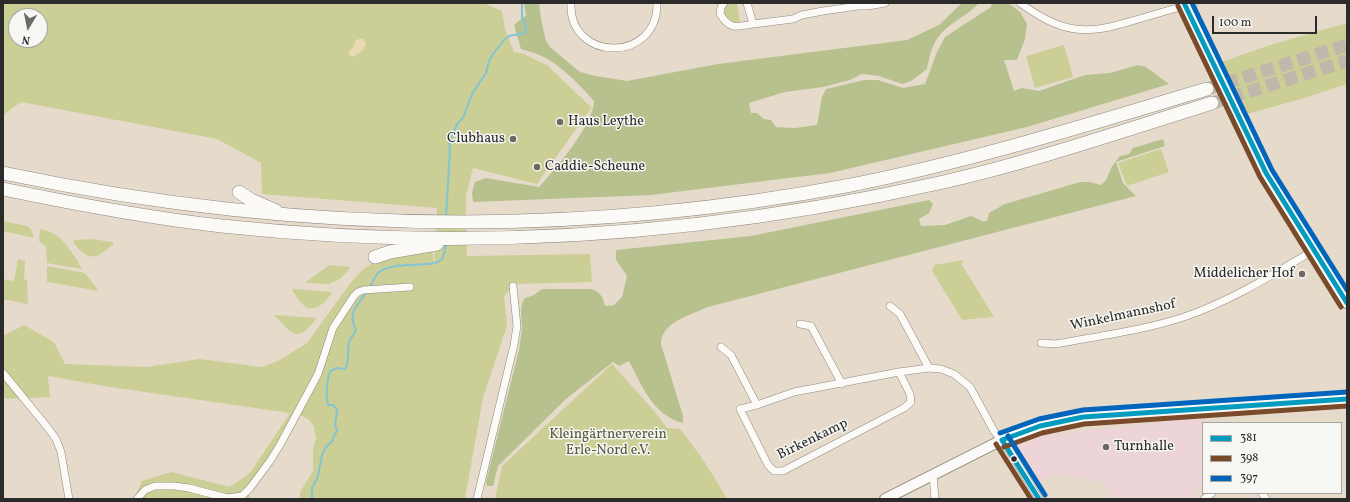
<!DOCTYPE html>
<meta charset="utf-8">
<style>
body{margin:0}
#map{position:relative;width:1350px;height:502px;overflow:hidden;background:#e6dbcb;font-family:Vollkorn,serif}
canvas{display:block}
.frame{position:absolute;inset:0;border:4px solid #2b2b2b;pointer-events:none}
.legend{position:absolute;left:1202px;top:422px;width:140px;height:72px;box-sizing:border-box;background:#f6f6f2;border:1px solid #a5a5a2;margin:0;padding:5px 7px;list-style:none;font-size:12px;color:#2b2b2b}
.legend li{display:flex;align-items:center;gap:8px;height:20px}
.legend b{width:20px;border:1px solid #a5a5a2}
.north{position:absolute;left:8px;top:8px;width:40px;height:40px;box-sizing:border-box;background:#f6f6f2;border:1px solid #a5a5a2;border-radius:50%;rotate:190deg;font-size:11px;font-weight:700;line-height:16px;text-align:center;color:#2b2b2b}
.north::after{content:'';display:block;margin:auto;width:14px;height:18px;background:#6c6963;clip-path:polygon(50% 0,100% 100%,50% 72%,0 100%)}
.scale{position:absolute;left:1212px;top:16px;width:105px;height:18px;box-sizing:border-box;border:2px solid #2b2b2b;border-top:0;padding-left:5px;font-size:12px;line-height:14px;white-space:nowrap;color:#2b2b2b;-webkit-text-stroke:3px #f6f6f2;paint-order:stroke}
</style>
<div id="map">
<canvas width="1350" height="502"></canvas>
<div class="frame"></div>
<ul class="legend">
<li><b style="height:5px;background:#049cbe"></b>381</li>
<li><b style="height:5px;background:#7a4b2a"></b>398</li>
<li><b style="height:5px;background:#0065bd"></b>397</li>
</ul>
<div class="north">N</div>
<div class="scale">100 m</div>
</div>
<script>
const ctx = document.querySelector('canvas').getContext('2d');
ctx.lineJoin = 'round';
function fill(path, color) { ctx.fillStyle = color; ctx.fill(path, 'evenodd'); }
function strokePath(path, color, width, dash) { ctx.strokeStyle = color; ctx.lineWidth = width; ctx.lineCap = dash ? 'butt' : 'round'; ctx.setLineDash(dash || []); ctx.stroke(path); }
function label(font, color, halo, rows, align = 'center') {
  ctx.font = font + ' Vollkorn,serif'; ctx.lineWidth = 3; ctx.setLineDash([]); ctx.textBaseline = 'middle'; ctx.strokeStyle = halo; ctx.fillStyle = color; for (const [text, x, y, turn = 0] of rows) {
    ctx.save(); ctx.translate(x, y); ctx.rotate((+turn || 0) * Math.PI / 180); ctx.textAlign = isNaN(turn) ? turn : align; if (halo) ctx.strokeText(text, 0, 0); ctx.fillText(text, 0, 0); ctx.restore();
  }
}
fill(new Path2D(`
 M 1205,417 L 1206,423 L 1203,423 L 1203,489 L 1194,489 L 1194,499 L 1115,499 L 1102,482 L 1054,474 L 1036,485 L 1027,471 L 1013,443 L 1042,436 Z`), '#edd4d7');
fill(new Path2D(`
 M 3,3 L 483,3 L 502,11 L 505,29 L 514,52 L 524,54 L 547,65 L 592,108 L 586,115 L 537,184 L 473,168 L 466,196 L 467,256 L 590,254 L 592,282 L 515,284 L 504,296 L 507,326 L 483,398 L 465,499 L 300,499 L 300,492 L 313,471 L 313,448 L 316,439 L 314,427 L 309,420 L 301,415 L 283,448 L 250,493 L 249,499 L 163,498 L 134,499 L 142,481 L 171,472 L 230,487 L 250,473 L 290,413 L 110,387 L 48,376 L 50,397 L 6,399 L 3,395 L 3,336 L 24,325 L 54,342 L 65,364 L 147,367 L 199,359 L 262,367 L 278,361 L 307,343 L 352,281 L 362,270 L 376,261 L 415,251 L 433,252 L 434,268 L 437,208 L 262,194 L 261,163 L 217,139 L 21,102 L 3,115 ZM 16,16 L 40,16 L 40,40 L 16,40 Z
 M 727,3 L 737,3 L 740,23 L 745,22 L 746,23 L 730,23 C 725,15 722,12 727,3 Z
 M 1347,23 L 1347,84 L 1305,98 L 1247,114 L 1222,62 L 1270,45 Z
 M 1064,45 L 1073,77 L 1035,88 L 1026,56 Z
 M 1161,149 L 1169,172 L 1127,186 L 1118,163 Z
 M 3,221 L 27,226 L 31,229 L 34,238 L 3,231 Z
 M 40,229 C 60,232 67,246 78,261 L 78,263 L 82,269 L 47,263 L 46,247 L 39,241 Z
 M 91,239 L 113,242 L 114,244 C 96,259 89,263 73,242 L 74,240 Z
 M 18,259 L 25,261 L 24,280 L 27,280 L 28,304 L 3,299 L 3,279 L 14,281 Z
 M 963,260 L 962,265 L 994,317 L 962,320 L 932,271 L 934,265 Z
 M 333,265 L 351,267 L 341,278 L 329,284 L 307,283 L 307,281 L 328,266 Z
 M 47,266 L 85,273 L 99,291 L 47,282 Z
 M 294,289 L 331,292 L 332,293 C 327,300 316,313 306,307 C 301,304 296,296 292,290 Z
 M 274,315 L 317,318 C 297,344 293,335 274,315 Z
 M 612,364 L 655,412 L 667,428 L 680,429 C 698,451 713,474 727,499 L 495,499 L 502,466 Z`), '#cbcf95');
fill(new Path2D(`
 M 524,3 L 539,3 L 541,19 L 546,41 L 551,48 L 580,72 L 596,76 L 627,81 L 718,64 L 907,40 L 939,25 L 962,3 L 979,3 C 973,10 966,14 959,19 C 937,34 932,42 927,69 L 911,81 L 902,84 L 879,76 L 862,74 L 850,80 L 823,87 L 785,92 L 749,103 L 751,113 L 757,113 L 764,119 L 771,120 L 776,127 L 795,128 L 817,125 L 822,97 L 826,89 L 864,80 L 878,80 L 903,88 L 925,84 L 937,52 L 945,37 L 991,7 L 992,3 L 1008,3 L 1020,12 L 1027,24 L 1025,39 L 1017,60 L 1004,60 L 1014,91 L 1022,88 L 1039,91 L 1085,75 L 1110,73 L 1138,65 L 1146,67 L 1169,84 L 1027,127 L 830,173 L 651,195 L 473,202 L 472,193 L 475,182 L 486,178 L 539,187 C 555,170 594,124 594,101 C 581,86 558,62 539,55 C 533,52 527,51 521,49 L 514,25 L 526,15 Z
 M 1163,139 L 1165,146 L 1116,162 L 1123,183 L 1136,196 L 708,307 C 691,315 661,322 661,344 L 683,416 L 683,423 C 654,416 641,385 629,361 L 619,366 L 613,362 L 566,399 L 498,466 L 493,486 L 487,486 L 486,482 L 519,350 L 522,329 L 521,311 L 522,303 L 525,298 L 534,295 L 542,289 L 592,289 C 601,293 603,297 605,306 L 614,305 L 622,297 L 627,276 L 616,260 L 616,250 L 751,236 L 929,200 L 933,204 L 929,213 L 919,219 L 921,226 L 945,225 L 971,216 L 982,221 L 987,221 L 989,213 L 1005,204 L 1080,182 L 1090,182 L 1101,185 L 1106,180 L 1112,166 L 1120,156 L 1129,154 L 1133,148 Z`), '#b7c18e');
fill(new Path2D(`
 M 359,39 L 363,39 L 366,43 C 365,51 359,53 353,57 L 348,53 L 354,46 L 355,41 Z`), '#eadab2');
strokePath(new Path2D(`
 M 446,216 L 450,149 L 449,142 L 457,124 L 463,118 L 472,94 L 486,73 L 489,61 L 493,54 L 505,39 L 509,36 L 525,33 L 526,26 L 522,17 L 522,3
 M 370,287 C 372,283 375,277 378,273 C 392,260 430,269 441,260 C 445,256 445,248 446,242
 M 312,499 L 312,487 L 315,483 L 318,476 L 322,455 L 326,447 L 332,441 L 337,430 L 335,425 L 337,409 L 333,405 L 328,405 C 325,394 327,382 330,371 L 337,368 L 345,369 C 350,362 347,351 349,342 C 351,338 354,334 356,330 C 347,314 357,305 367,292`), '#83c3d4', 2);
strokePath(new Path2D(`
 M 1207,89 L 1347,45
 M 1212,103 L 1347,61`), '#c1b8ab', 13, [13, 6]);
const street = new Path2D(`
 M 571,3 C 568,62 658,64 657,3
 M 724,3 L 721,7 L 720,14 C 730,30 736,27 753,24
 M 747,3 L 753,24 L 793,19 L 802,15 L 823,11 L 858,6 L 868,6 L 885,3
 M 1020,3 C 1037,15 1054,26 1075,29 C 1095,32 1114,26 1132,21 C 1153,15 1174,9 1194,3
 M 890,306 L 900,314 L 929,368
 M 800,324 L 811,326 L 842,384
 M 1041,343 L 1056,344 C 1098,336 1145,330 1184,317 C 1231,301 1272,275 1314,250
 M 721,347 L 731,355 L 757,405
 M 899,372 L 910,394 L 911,402 L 904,408 L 783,471 L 774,471 L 768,465 L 740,409 L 757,405 L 794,392 L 899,372 L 929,368 L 941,369 L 954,374 L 970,387 L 994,431 L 1010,451 L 1039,499
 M 3,373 L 48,428 L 56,439 L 61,452 L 69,499
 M 933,474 L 935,499
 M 1262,493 L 1266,499
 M 137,499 L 145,490 L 155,486 L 174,486 L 189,488 L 227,498 L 242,496 L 250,488 L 270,461 L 280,445 L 318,374 L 333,328 L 354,296 L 358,292 L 364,290 L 410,287
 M 477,499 L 514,345 L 517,326 L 513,286
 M 1204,499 L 1212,493`);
const secondary = new Path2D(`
 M 1184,3 L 1237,111 L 1266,173 L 1347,303
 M 885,499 L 1002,440 L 1040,426 L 1083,417 L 1347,399`);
const highway = new Path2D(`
 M 3,173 C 283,232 569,239 851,185 C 972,161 1089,124 1207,89
 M 3,189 C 75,204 148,218 222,226 C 462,252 705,236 939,183 C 1032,162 1122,131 1212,103
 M 239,192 L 251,200 L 276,211
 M 375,257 L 390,252 L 437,244`);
strokePath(street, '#8e8881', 8);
strokePath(secondary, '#8e8881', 12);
strokePath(highway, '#8e8881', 14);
strokePath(street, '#fbfaf7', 7);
strokePath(secondary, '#fbfaf7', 10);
strokePath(highway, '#fbfaf7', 13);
strokePath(new Path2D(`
 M 1184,3 L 1266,173 L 1347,303
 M 1002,440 L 1040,426 L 1083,417 L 1347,399
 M 1002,440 L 1039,499`), '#049cbe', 5);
strokePath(new Path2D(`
 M 1178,6 L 1260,177 L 1341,307
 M 996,444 L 1031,499
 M 1004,447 L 1042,433 L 1084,424 L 1347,406`), '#7a4b2a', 5);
strokePath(new Path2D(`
 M 1192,3 L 1272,170 L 1347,290
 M 1000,433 L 1039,419 L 1083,410 L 1347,392
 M 1008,436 L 1045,495`), '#0065bd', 5);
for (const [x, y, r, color] of [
 [560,122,4,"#6c6963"],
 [513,139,4,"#6c6963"],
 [537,167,4,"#6c6963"],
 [1302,274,4,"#6c6963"],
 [1106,447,4,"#6c6963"],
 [1014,459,3.5,"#2b2b2b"]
]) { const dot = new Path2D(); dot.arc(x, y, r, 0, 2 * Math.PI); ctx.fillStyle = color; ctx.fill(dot); strokePath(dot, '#f6f6f2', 1.5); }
label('14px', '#2b2b2b', '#f6f6f2', [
 ["Haus Leythe",568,122],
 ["Clubhaus",505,139,"right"],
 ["Caddie-Scheune",545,167],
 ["Middelicher Hof",1294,274,"right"],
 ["Turnhalle",1114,447]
], 'left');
label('14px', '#2b2b2b', '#f6f6f2', [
 ["Winkelmannshof",1123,316,-12],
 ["Birkenkamp",813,440,-26]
]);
label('14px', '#545a3e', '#f6f6f2', [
 ["Kleingärtnerverein",608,435],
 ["Erle-Nord e.V.",608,451]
]);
</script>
